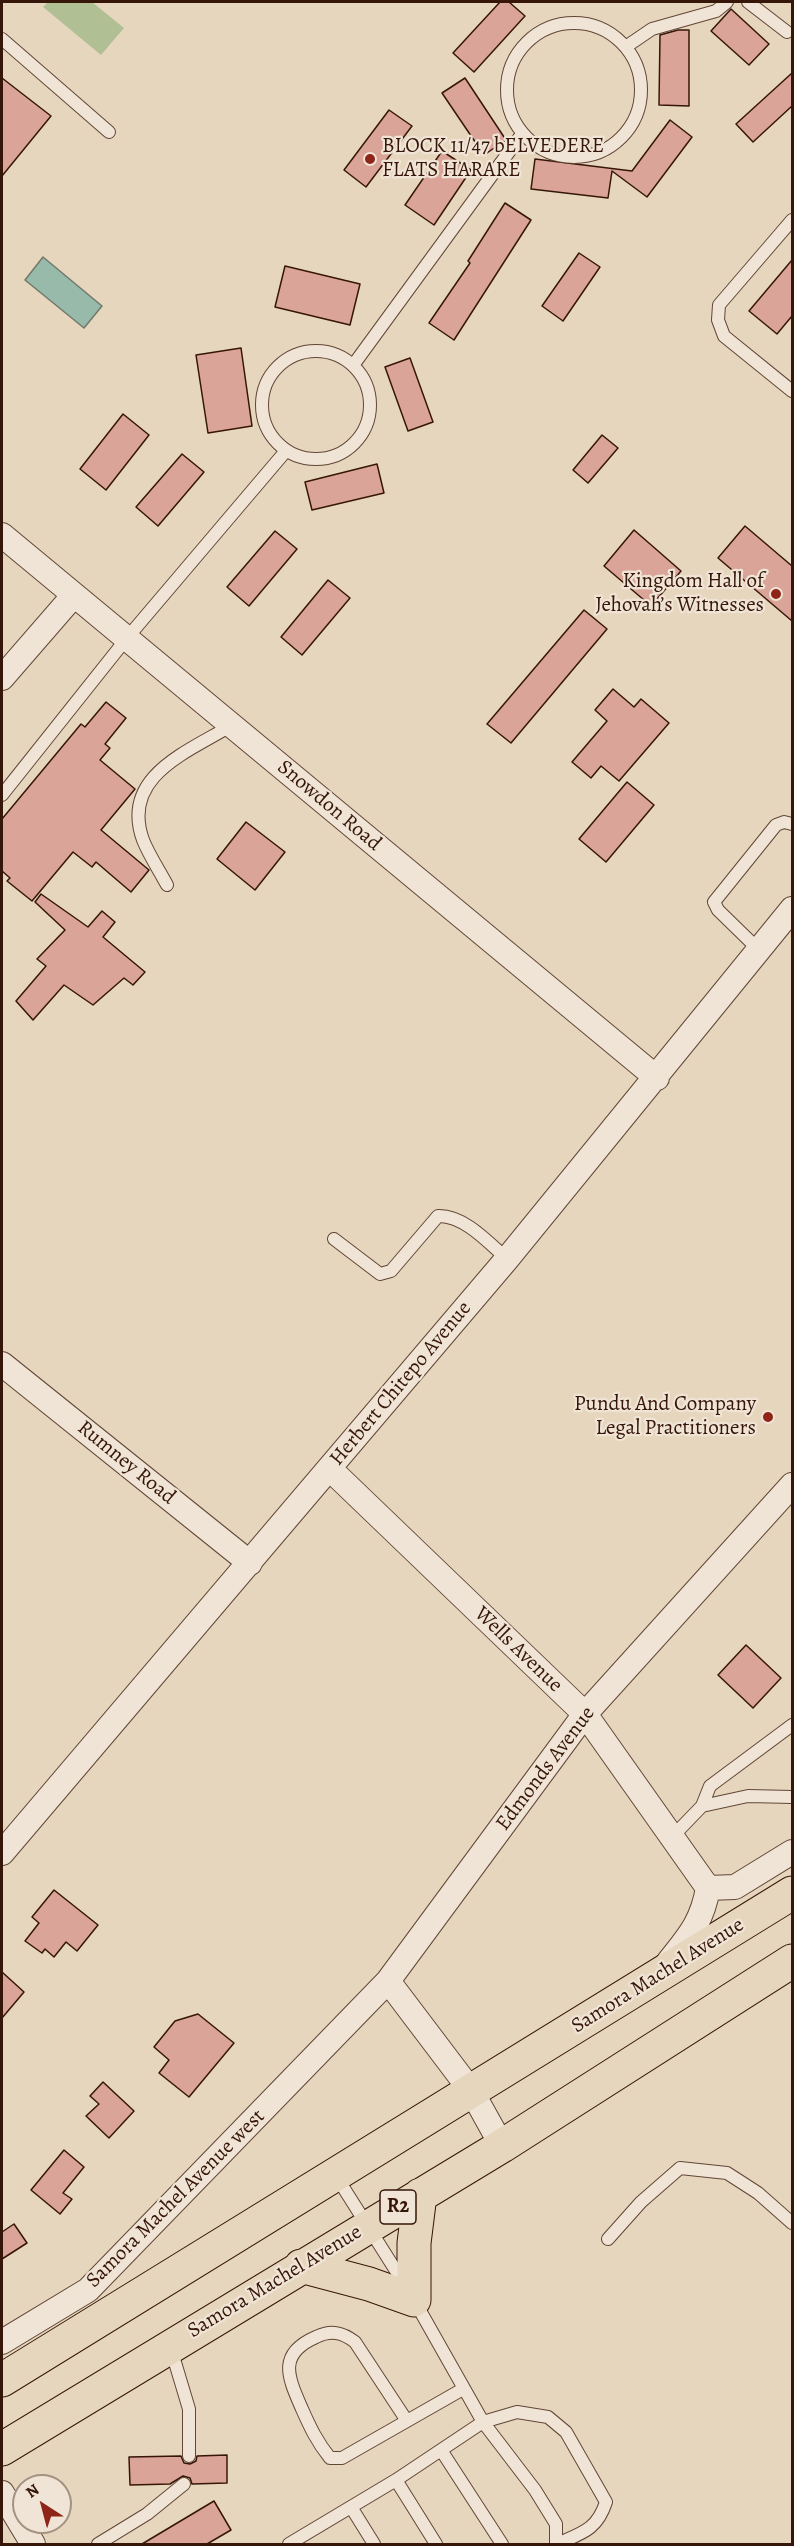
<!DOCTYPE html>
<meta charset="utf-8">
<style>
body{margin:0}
#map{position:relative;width:794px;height:2546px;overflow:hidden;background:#e7d6be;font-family:Alegreya,serif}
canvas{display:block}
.frame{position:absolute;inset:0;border:3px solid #361608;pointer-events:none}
.north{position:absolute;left:12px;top:2474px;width:60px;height:60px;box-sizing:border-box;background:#efe4d5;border:2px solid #a59283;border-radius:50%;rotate:324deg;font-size:16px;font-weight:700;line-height:24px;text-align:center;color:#361608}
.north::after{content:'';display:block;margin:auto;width:21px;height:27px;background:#8f2418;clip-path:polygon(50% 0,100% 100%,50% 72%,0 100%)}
</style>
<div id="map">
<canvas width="794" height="2546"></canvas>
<div class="frame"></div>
<div class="north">N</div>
</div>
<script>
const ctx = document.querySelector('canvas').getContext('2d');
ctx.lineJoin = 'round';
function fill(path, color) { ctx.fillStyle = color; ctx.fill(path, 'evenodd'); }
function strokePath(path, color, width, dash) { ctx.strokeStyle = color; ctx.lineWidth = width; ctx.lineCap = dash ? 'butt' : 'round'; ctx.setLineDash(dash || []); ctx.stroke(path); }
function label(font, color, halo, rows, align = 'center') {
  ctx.font = font + ' Alegreya,serif'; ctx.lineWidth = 4.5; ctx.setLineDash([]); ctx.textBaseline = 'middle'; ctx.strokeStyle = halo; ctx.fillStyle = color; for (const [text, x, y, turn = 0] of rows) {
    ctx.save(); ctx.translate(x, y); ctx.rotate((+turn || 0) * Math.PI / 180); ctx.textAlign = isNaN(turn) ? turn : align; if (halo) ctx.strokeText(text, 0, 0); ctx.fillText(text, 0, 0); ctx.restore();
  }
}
fill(new Path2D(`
 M 48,2 L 92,2 L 124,28 L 101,55 L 43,7 Z`), '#b1bf95');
const water = new Path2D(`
 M 43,257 L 102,306 L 84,328 L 25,280 Z`);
fill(water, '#98baab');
strokePath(water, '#71786a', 1.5);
const building = new Path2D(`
 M 500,2 L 509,2 L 525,16 L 474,72 L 453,53 Z
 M 731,9 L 769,44 L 749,65 L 711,31 Z
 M 678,30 L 689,30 L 689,106 L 659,105 L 660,35 Z
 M 792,73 L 792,106 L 753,142 L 736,124 Z
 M 2,78 L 51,116 L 2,176 Z
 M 465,78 L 506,140 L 484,155 L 442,93 Z
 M 389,110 L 412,126 L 366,187 L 344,170 Z
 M 670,120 L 692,137 L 647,197 L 612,171 L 608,198 L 531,189 L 535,159 L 632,171 Z
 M 442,151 L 471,170 L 434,225 L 405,205 Z
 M 505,203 L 531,220 L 454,340 L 429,323 L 470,263 L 468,261 Z
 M 579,253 L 600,267 L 563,321 L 542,306 Z
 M 792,260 L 792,316 L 777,334 L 749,311 Z
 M 285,266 L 360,284 L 350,325 L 275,307 Z
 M 241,348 L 252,426 L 208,433 L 196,355 Z
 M 410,358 L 433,422 L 408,431 L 385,367 Z
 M 123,414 L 149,435 L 106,490 L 80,469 Z
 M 602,435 L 618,448 L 588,483 L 573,470 Z
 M 182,454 L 204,472 L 158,526 L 136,507 Z
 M 377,464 L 384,493 L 312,510 L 305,482 Z
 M 745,526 L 792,566 L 792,621 L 718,558 Z
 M 634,530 L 681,571 L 651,606 L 604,566 Z
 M 275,531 L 297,549 L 249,606 L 227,587 Z
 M 328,580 L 350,598 L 302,655 L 281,637 Z
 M 584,610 L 607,629 L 511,743 L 487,724 Z
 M 613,689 L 634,707 L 641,699 L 669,723 L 619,781 L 601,766 L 591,778 L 572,762 L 607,721 L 595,710 Z
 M 106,702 L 126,718 L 105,744 L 110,748 L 100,760 L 135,789 L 101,830 L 149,870 L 131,892 L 96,862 L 92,867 L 73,852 L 32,901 L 7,881 L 10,878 L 2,871 L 2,819 L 81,724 L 85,727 Z
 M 627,782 L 654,805 L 606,862 L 579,839 Z
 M 246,822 L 285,852 L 255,890 L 217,859 Z
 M 41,894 L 88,927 L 102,911 L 115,922 L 103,937 L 145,972 L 133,985 L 124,978 L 93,1005 L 64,985 L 33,1020 L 16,1001 L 46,966 L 37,959 L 65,930 L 35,902 Z
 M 746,1645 L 781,1678 L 753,1708 L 718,1675 Z
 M 54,1890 L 98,1925 L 77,1951 L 66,1942 L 54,1957 L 45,1949 L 42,1953 L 25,1941 L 39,1923 L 32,1917 Z
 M 2,1972 L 24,1992 L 2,2018 Z
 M 198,2014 L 234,2043 L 189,2097 L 159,2073 L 169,2060 L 154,2047 L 175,2021 Z
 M 103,2082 L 134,2111 L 109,2138 L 86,2116 L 99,2104 L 90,2096 Z
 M 64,2150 L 84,2167 L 63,2193 L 72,2199 L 60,2214 L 31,2190 Z
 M 14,2224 L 27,2243 L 2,2259 L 2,2232 Z
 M 227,2455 L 227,2483 L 192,2484 L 190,2478 L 183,2476 L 170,2484 L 130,2485 L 129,2457 L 181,2456 L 184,2463 L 190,2464 L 196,2461 L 197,2456 Z
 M 214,2501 L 231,2530 L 207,2544 L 142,2544 Z`);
fill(building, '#daa498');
strokePath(building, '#361608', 1.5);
const lane = new Path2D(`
 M 748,2 L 787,32
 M507 90a67 67 0 1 1 134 0a67 67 0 1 1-134 0Z
 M 2,39 L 109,132
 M 627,46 L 652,29 L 716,11 L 727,2
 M 792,220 L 719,305 L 718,320 L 724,336 L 792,391
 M262 405a54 54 0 1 1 108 0a54 54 0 1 1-108 0Z
 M 354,364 L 522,134
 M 2,795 L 127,638 L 285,452
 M 167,885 C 159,870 149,855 143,840 C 120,776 188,752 232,725
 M 759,950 L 718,910 L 714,902 L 776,825 L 784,822 L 792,824
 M 334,1239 L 380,1274 L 391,1271 L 438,1216 C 464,1215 489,1243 507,1259
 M 702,1806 L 710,1786 L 792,1725
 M 673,1836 L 702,1806 L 748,1796 L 792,1797
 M 336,2176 L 405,2285
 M 608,2239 L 641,2202 L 680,2168 L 727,2173 L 758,2193 L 792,2223
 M 171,2349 L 189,2409 L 189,2456
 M 407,2421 L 355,2342 C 342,2332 331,2330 316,2337 C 277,2354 288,2377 302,2409 C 310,2427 317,2442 330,2458 L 342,2458 L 463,2389
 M 441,2450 L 502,2544
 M 396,2480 L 436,2544
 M 351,2507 L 374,2544
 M 98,2544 L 147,2514 L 184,2484
 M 289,2544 L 396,2480 L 483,2422 L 414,2300
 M 556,2544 L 556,2524 L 535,2490 L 483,2422 L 517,2412 L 548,2417 L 566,2432 L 606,2502 C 597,2530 582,2533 557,2544`);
const street = new Path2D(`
 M 2,535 L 657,1078
 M 2,678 L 74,595
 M 2,1364 L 250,1563
 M 330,1469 L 585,1714 L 708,1888 L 735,1887 L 792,1852
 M 2,1853 L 507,1259 L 792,909
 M 667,1964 C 688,1937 702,1923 708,1888
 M 388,1981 L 472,2092 L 502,2146
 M 2,2342 L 88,2290 L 388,1981 L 585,1714 L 792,1485
 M 2,2493 L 33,2544`);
const highway = new Path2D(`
 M 301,2266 L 369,2284 L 414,2300 L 414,2243 L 420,2195
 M 2,2380 L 792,1893
 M 2,2449 L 502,2146 L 792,1961`);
strokePath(lane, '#624636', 14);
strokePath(street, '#624636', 26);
strokePath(highway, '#361608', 35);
strokePath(lane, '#efe4d5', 12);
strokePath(street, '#efe4d5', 24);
strokePath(highway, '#e7d6be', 33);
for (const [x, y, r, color] of [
 [370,159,6,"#8f2418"],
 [776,594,6,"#8f2418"],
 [768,1417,6,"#8f2418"]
]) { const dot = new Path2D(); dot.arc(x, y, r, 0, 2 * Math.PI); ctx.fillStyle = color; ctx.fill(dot); strokePath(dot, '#efe4d5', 2); }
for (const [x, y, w] of [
 [398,2207,36]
]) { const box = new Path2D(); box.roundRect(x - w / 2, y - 17, w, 34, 4.5); ctx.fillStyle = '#efe4d5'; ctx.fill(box); strokePath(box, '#361608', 1.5); }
label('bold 20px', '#361608', null, [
 ["R2",398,2207]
]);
label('21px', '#361608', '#efe4d5', [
 ["BLOCK 11/47 bELVEDERE",382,147,"left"],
 ["FLATS HARARE",382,171,"left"],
 ["Kingdom Hall of",764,582],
 ["Jehovah’s Witnesses",764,606],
 ["Pundu And Company",756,1405],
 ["Legal Practitioners",756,1429]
], 'right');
label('21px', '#361608', '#efe4d5', [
 ["Snowdon Road",329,806,40],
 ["Herbert Chitepo Avenue",401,1384,-50],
 ["Rumney Road",126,1463,39],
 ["Wells Avenue",518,1650,44],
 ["Edmonds Avenue",546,1769,-53],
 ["Samora Machel Avenue",658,1976,-32],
 ["Samora Machel Avenue west",176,2199,-45],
 ["Samora Machel Avenue",275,2282,-31]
]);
</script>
